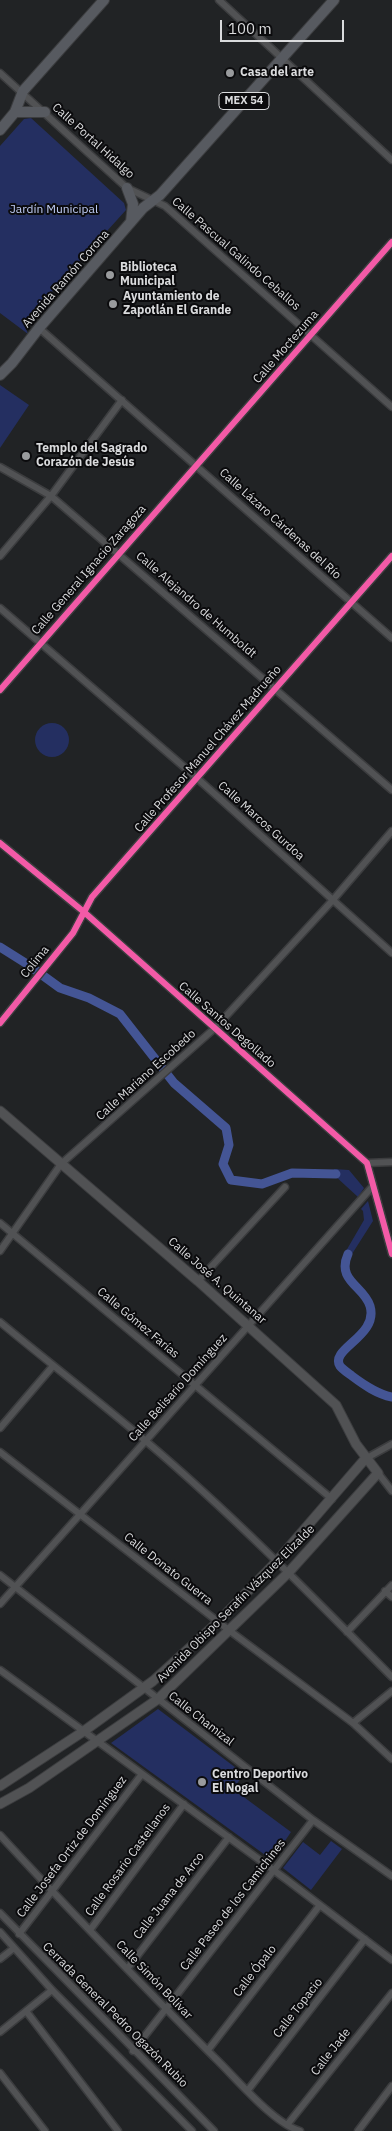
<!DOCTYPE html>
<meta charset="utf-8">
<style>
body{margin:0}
#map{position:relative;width:392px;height:2131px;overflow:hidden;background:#212325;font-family:"IBM Plex Sans",sans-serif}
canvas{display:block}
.scale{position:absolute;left:220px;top:20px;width:124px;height:22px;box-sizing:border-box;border:2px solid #dadbdd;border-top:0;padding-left:6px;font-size:15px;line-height:18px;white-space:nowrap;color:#dadbdd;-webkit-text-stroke:4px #0b0b0d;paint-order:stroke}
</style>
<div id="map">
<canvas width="392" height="2131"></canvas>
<div class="scale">100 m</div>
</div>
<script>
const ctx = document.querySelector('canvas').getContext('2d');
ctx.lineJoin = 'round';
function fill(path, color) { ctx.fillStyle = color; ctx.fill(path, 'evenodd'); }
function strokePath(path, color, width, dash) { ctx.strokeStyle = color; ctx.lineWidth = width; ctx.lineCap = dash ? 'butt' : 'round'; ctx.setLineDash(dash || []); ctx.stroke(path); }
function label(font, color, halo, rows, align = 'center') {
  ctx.font = font + ' "IBM Plex Sans",sans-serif'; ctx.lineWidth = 4; ctx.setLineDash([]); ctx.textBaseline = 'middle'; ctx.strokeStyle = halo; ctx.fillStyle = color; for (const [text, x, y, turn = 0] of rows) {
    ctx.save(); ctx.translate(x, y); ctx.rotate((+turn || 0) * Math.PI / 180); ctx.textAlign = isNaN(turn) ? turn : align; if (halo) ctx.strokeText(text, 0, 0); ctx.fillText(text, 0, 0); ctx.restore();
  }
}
fill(new Path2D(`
 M 31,118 L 124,203 L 126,210 L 24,323 L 28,334 L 0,313 L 0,146 L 24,119 Z
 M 0,385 L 29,405 L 0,448 Z
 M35 740a17 17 0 1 1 34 0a17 17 0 1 1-34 0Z
 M 334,1169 L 349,1170 L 364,1188 L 358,1197 L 334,1175 Z
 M 368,1201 L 373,1221 L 352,1254 L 346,1251 L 364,1220 L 363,1211 L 361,1209 Z
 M 158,1709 L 244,1774 L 233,1789 L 291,1832 L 272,1860 L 111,1743 Z
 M 331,1841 L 342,1849 L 311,1890 L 283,1868 L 303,1842 L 320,1855 Z`), '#242f61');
strokePath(new Path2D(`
 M 0,947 L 27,964 L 60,988 L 89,998 L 120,1014 L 174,1083 L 226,1128 L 229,1145 L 223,1164 L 231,1180 L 262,1184 L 292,1173 L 336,1174
 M 348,1254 C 336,1281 364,1286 370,1306 C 379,1336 329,1349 340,1366 C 342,1369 348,1373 352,1376 C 364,1385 377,1394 392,1397`), '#445595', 9);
const minor = new Path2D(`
 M 219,0 L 392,160
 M 0,73 L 127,188 L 165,206 L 392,407
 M 39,328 L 392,638
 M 0,467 L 51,496 L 392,790
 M 0,556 L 51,496 L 122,400
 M 0,608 L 198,779 L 392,953
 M 0,690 L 392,242
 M 0,843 L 84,912 L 367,1163 L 392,1254
 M 0,1023 L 73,933 L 92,897 L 392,556
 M 367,1163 L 392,1162
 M 0,1223 L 332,1499
 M 0,1251 L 61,1164 L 215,1028 L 332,901 L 392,831
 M 198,1281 L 285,1187
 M 0,1322 C 48,1362 99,1401 147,1442 C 233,1515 312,1596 392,1677
 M 0,1428 L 53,1366
 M 0,1452 L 230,1631 L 353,1723 L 392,1759
 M 365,1459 L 392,1444
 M 378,1473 L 392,1491
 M 0,1575 L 313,1820 L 392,1876
 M 385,1591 L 392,1597
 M 0,1604 L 373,1186
 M 347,1632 L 392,1585
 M 0,1670 L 287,1880 L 392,1960
 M 353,1723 L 392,1691
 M 0,1835 C 70,1911 141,1984 214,2057 C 236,2078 273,2123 300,2131
 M 0,1913 L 214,2131
 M 90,1930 L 184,1804
 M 0,1932 L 52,1990 L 192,2131
 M 19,1934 L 142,1774
 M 0,1959 L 14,1948
 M 127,1969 L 229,1837
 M 26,2011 L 118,2131
 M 0,2032 L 52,1990
 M 208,2050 L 320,1905
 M 133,2051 L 313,1820
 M 0,2073 L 45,2131
 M 248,2090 L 365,1939
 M 287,2125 L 392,1993
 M 358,2131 L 392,2086`);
const tertiary = new Path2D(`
 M 0,1111 L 198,1281 L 336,1405 L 356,1444 L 378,1473 L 289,1572 L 158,1699 L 29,1788 L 0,1804
 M 0,1786 L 84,1731 L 153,1681 L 218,1622 L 277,1561 L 365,1459`);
const primary = new Path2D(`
 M 15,112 L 45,112
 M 0,130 L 15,112 L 23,91 L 104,0
 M 127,188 L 133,204 L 131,222
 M 0,375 L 12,363 L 39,328 L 143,208 L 160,195 L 334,0`);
strokePath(minor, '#3c3d3f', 9);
strokePath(tertiary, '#3c3d3f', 11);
strokePath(primary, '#3c3d3f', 12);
strokePath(minor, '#515254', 6);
strokePath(tertiary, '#515254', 9);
strokePath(primary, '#575a60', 10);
strokePath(new Path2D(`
 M 0,690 L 392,242
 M 0,843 L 84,912 L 367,1163 L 392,1254
 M 0,1023 L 73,933 L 92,897 L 392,556`), '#f35aa7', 6);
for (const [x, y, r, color] of [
 [230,73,5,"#999b9d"],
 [110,275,5,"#999b9d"],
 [113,304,5,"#999b9d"],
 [26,456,5,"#999b9d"],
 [202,1782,5,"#999b9d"]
]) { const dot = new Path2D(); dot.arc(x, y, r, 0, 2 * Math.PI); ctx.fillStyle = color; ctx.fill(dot); strokePath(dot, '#0b0b0d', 2); }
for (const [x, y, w] of [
 [244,101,50]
]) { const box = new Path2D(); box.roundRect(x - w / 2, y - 8.5, w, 17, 4); ctx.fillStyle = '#0b0b0d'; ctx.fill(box); strokePath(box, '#dadbdd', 1); }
label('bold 11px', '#dadbdd', null, [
 ["MEX 54",244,101]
]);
label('bold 12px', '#dadbdd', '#0b0b0d', [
 ["Casa del arte",240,73],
 ["Biblioteca",120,268],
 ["Municipal",120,282],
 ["Ayuntamiento de",123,297],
 ["Zapotlán El Grande",123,311],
 ["Templo del Sagrado",36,449],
 ["Corazón de Jesús",36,463],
 ["Centro Deportivo",212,1775],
 ["El Nogal",212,1789]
], 'left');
label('12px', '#dadbdd', '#0b0b0d', [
 ["Calle Portal Hidalgo",93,141,42],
 ["Calle Pascual Galindo Ceballos",236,254,41],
 ["Avenida Ramón Corona",66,279,-49],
 ["Calle Moctezuma",286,347,-49],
 ["Calle Lázaro Cárdenas del Río",280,524,42],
 ["Calle General Ignacio Zaragoza",89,570,-49],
 ["Calle Alejandro de Humboldt",196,605,41],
 ["Calle Profesor Manuel Chávez Madrueño",208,749,-49],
 ["Calle Marcos Gurdoa",261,821,42],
 ["Colima",35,962,-51],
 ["Calle Santos Degollado",227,1025,41],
 ["Calle Mariano Escobedo",146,1075,-42],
 ["Calle José A. Quintanar",217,1281,41],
 ["Calle Gómez Farías",138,1323,40],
 ["Calle Belisario Domínguez",178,1388,-48],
 ["Calle Donato Guerra",168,1569,38],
 ["Avenida Obispo Serafín Vázquez Elizalde",236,1604,-45],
 ["Calle Chamizal",201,1719,38],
 ["Calle Josefa Ortiz de Domínguez",72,1847,-53],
 ["Calle Rosario Castellanos",128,1860,-54],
 ["Calle Juana de Arco",169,1896,-52],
 ["Calle Paseo de los Camichines",233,1905,-52],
 ["Calle Ópalo",255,1971,-52],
 ["Calle Simón Bolívar",154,1980,46],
 ["Calle Topacio",298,2008,-52],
 ["Cerrada General Pedro Ogazón Rubio",115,2015,45],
 ["Calle Jade",331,2052,-52]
]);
label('12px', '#c1cef6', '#0b0b0d', [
 ["Jardín Municipal",54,210]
]);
</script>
